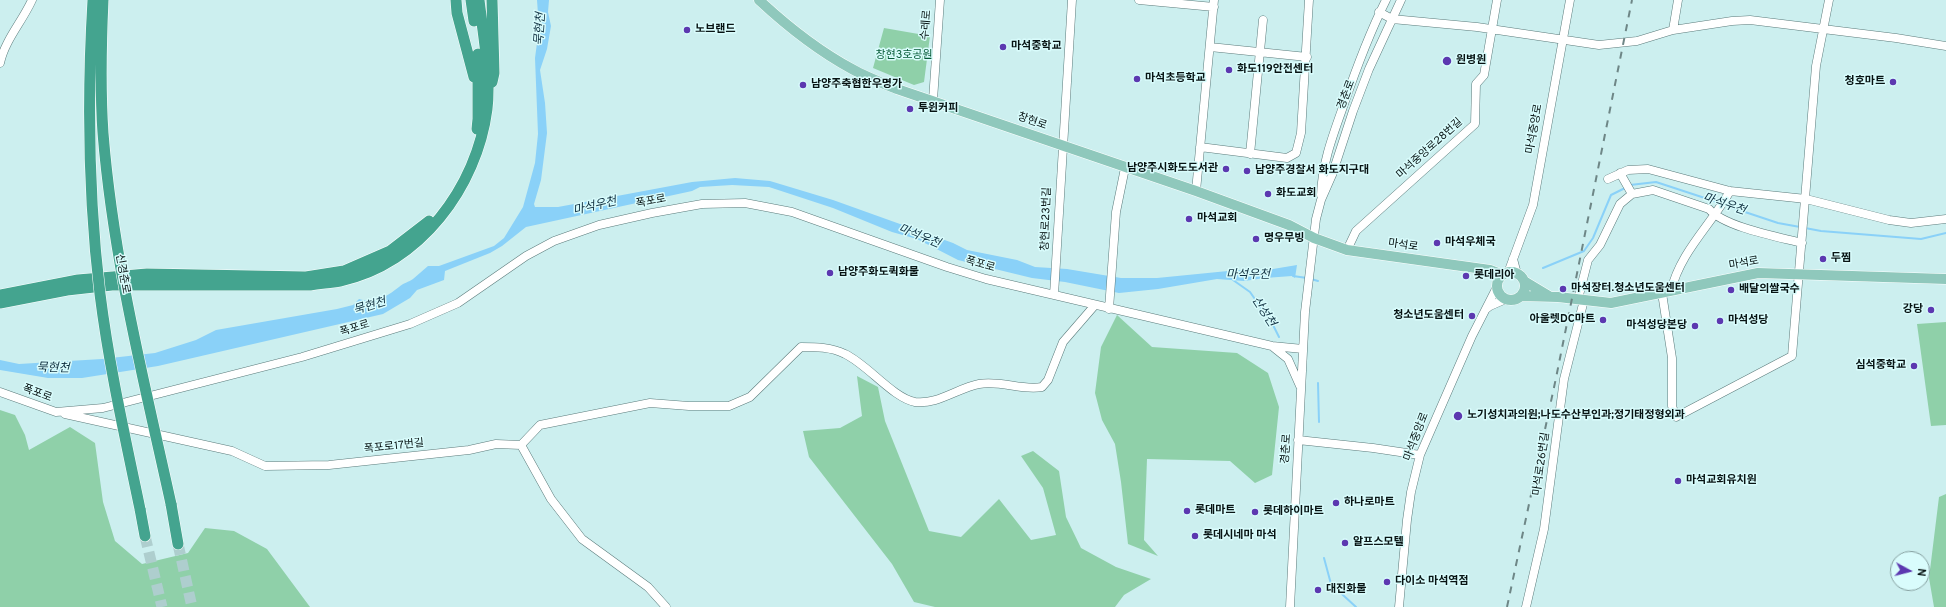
<!DOCTYPE html>
<meta charset="utf-8">
<style>
body{margin:0}
#map{position:relative;width:1946px;height:607px;overflow:hidden;background:#ccefef;font-family:Overpass,sans-serif}
canvas{display:block}
.north{position:absolute;left:1890px;top:551px;width:40px;height:40px;box-sizing:border-box;background:#d9fcfc;border:1px solid #859f9f;border-radius:50%;rotate:97deg;font-size:11px;font-weight:700;line-height:16px;text-align:center;color:#071313}
.north::after{content:'';display:block;margin:auto;width:14px;height:18px;background:#5c38b0;clip-path:polygon(50% 0,100% 100%,50% 72%,0 100%)}
</style>
<div id="map">
<canvas width="1946" height="607"></canvas>
<div class="north">N</div>
</div>
<script>
const ctx = document.querySelector('canvas').getContext('2d');
ctx.lineJoin = 'round';
function fill(path, color) { ctx.fillStyle = color; ctx.fill(path, 'evenodd'); }
function strokePath(path, color, width, dash) { ctx.strokeStyle = color; ctx.lineWidth = width; ctx.lineCap = dash ? 'butt' : 'round'; ctx.setLineDash(dash || []); ctx.stroke(path); }
function label(font, color, halo, rows, align = 'center') {
  ctx.font = font + ' Overpass,"Noto Sans KR",sans-serif'; ctx.lineWidth = 3; ctx.setLineDash([]); ctx.textBaseline = 'middle'; ctx.strokeStyle = halo; ctx.fillStyle = color; for (const [text, x, y, turn = 0] of rows) {
    ctx.save(); ctx.translate(x, y); ctx.rotate((+turn || 0) * Math.PI / 180); ctx.textAlign = isNaN(turn) ? turn : align; if (halo) ctx.strokeText(text, 0, 0); ctx.fillText(text, 0, 0); ctx.restore();
  }
}
fill(new Path2D(`
 M 884,28 L 930,36 L 924,82 L 914,85 L 873,68 Z
 M 1117,315 L 1152,347 L 1237,353 L 1268,373 L 1279,407 L 1272,475 L 1255,483 L 1230,461 L 1147,459 L 1144,540 L 1158,556 L 1128,544 L 1121,482 L 1115,444 L 1102,420 L 1095,393 L 1101,347 Z
 M 1946,322 L 1946,425 L 1931,426 L 1917,324 Z
 M 857,376 L 878,387 L 885,421 L 929,531 L 961,537 L 999,499 L 1031,540 L 1056,535 L 1043,488 L 1021,456 L 1033,451 L 1059,471 L 1066,517 L 1081,548 L 1116,567 L 1151,579 L 1124,595 L 1115,607 L 935,607 L 914,602 L 892,564 L 809,457 L 803,431 L 840,428 L 862,416 Z
 M 0,410 L 15,415 L 25,435 L 29,450 L 70,427 L 95,443 L 103,502 L 115,541 L 142,564 L 188,553 L 205,528 L 234,531 L 267,549 L 310,607 L 0,607 Z
 M 1946,494 L 1946,607 L 1934,607 L 1929,578 L 1939,497 Z`), '#8fd0a9');
fill(new Path2D(`
 M 537,0 L 549,0 L 548,12 L 551,26 L 547,49 L 540,70 L 545,103 L 547,133 L 541,180 L 534,204 L 535,207 L 558,207 L 692,182 L 735,178 L 770,181 L 833,200 L 953,243 L 967,250 L 1017,260 L 1035,267 L 1067,269 L 1121,278 L 1157,278 L 1238,270 L 1255,272 L 1297,265 L 1295,278 L 1292,276 L 1265,278 L 1244,281 L 1217,279 L 1158,289 L 1119,293 L 1065,282 L 1032,278 L 958,260 L 917,239 L 892,232 L 833,208 L 769,187 L 732,185 L 700,187 L 692,191 L 526,227 L 502,246 L 490,253 L 445,271 L 444,280 L 417,290 L 410,298 L 383,314 L 158,366 L 82,378 L 48,378 L 0,370 L 0,360 L 19,364 L 102,359 L 155,353 L 196,340 L 216,330 L 337,309 L 353,305 L 359,299 C 375,304 386,297 399,287 C 403,283 409,282 413,279 C 418,275 423,270 428,266 L 439,266 L 494,246 L 504,238 L 523,207 L 535,163 L 538,134 L 535,58 L 539,28 Z`), '#8ad1f8');
strokePath(new Path2D(`
 M 1630,185 L 1656,182 L 1720,203
 M 1724,205 L 1778,223 L 1800,227
 M 1805,228 L 1821,231 L 1921,239 L 1946,233
 M 1543,268 L 1584,251 L 1593,238 L 1611,195 L 1627,187
 M 1293,276 L 1307,278
 M 1311,279 L 1318,281
 M 1233,280 L 1250,292 L 1273,325 L 1279,337
 M 1318,383 L 1319,422
 M 1324,558 L 1331,584 L 1356,607`), '#8ad1f8', 2);
strokePath(new Path2D(`
 M 145,536 L 162,607
 M 178,544 L 192,607`), '#aecece', 11, [11, 5.5]);
const minor = new Path2D(`
 M 1139,0 L 1214,7
 M 1379,12 L 1392,19 L 1477,27 L 1599,45 L 1637,41 L 1673,30 L 1732,21 L 1750,20 L 1896,38 L 1946,46
 M 1673,30 L 1678,0
 M 1210,47 L 1307,57
 M 0,63 C 5,40 22,22 32,0
 M 933,100 L 940,0
 M 1200,147 L 1287,158 L 1296,153 L 1301,133 L 1309,0
 M 1250,154 L 1263,20
 M 1620,173 L 1632,194
 M 1608,179 L 1628,170 L 1648,169 L 1730,191 L 1806,199 L 1889,220 L 1911,223 L 1946,219
 M 1196,191 L 1214,0
 M 1321,195 C 1322,163 1333,135 1344,104 C 1356,69 1369,34 1386,0
 M 1347,250 L 1356,231 L 1475,124 L 1476,84 L 1484,75 L 1497,0
 M 1513,259 L 1517,274
 M 1508,273 L 1533,205 L 1570,0
 M 1671,291 C 1680,252 1711,225 1730,191
 M 1662,293 L 1672,358 L 1672,406 L 1676,417 L 1792,356 L 1816,66 L 1829,0
 M 1054,295 L 1072,0
 M 1578,299 L 1588,260 L 1600,245 L 1620,204 L 1632,194 L 1653,190 L 1709,209 C 1724,227 1779,237 1802,243
 M 1109,309 L 1116,212 L 1125,168
 M 1486,309 L 1490,306 L 1506,299
 M 1273,347 L 1288,359 L 1300,386
 M 0,392 L 56,412 L 103,408 L 302,357 L 410,324 L 458,303 L 526,256 L 554,241 L 599,225 L 652,213 L 702,204 L 745,203 L 792,212 L 947,267 L 986,279 L 1272,346 L 1303,349
 M 65,414 L 232,451 L 265,466 L 329,465 L 469,450 L 496,444 L 521,445 L 551,499 L 582,539 L 648,587 L 666,607
 M 1298,440 L 1373,448 L 1420,455
 M 521,445 L 540,425 L 650,403 L 689,406 L 729,406 L 750,397 L 801,347 C 816,347 831,347 845,354 C 867,364 893,398 915,402 C 937,405 958,388 979,384 C 1001,380 1022,391 1042,387 L 1048,380 L 1063,342 L 1095,305
 M 1290,607 L 1305,312 L 1316,219 L 1321,200 L 1332,175 L 1353,111 L 1369,69 L 1401,0
 M 1399,607 L 1407,520 L 1411,492 L 1420,455 L 1472,336 L 1497,287
 M 1526,607 L 1544,529 L 1564,379 L 1584,300`);
const major = new Path2D(`
 M 759,0 C 788,27 817,50 852,69 C 866,77 882,83 897,89 L 1196,191 L 1289,225 L 1314,238 L 1347,250 L 1490,270 L 1503,275
 M1497 286a14 14 0 1 1 28 0a14 14 0 1 1-28 0Z
 M 1524,281 L 1549,296
 M 1521,296 L 1558,297 L 1611,303 L 1758,273 L 1946,279`);
const highway = new Path2D(`
 M 456,0 L 457,13 L 474,77
 M 471,0 L 474,21
 M 492,82 L 494,73 L 492,0
 M 477,129 L 478,119 L 478,54
 M 0,295 L 78,280 L 147,274 L 306,277 L 344,271 L 390,251 L 429,221
 M 0,303 L 67,290 L 112,285 L 310,285 C 320,283 330,283 340,281 C 420,264 477,187 487,109 C 491,75 483,34 479,0
 M 171,504 L 178,544
 M 140,509 L 145,536`);
strokePath(minor, '#5b7b7b', 9);
strokePath(major, '#fff', 11);
strokePath(highway, '#fff', 12);
strokePath(minor, '#fff', 8);
strokePath(major, '#8fc8bc', 10);
strokePath(highway, '#44a48f', 11);
strokePath(new Path2D(`
 M 1507,607 L 1556,378 L 1632,0`), '#6e8686', 2, [7, 7]);
const highwayBridge = new Path2D(`
 M 93,0 C 87,100 88,194 100,294 C 109,366 125,437 140,509
 M 103,0 C 101,44 100,89 103,133 C 113,259 144,381 171,504`);
strokePath(highwayBridge, '#fff', 12, []);
strokePath(highwayBridge, '#44a48f', 11);
for (const [x, y, r, color] of [
 [687,30,4,"#5c38b0"],
 [1003,47,4,"#5c38b0"],
 [1447,61,5,"#5c38b0"],
 [1229,70,4,"#5c38b0"],
 [1137,79,4,"#5c38b0"],
 [1893,82,4,"#5c38b0"],
 [803,85,4,"#5c38b0"],
 [910,109,4,"#5c38b0"],
 [1226,169,4,"#5c38b0"],
 [1247,171,4,"#5c38b0"],
 [1268,194,4,"#5c38b0"],
 [1189,219,4,"#5c38b0"],
 [1256,239,4,"#5c38b0"],
 [1437,243,4,"#5c38b0"],
 [1823,259,4,"#5c38b0"],
 [830,273,4,"#5c38b0"],
 [1466,276,4,"#5c38b0"],
 [1563,289,4,"#5c38b0"],
 [1731,290,4,"#5c38b0"],
 [1931,310,4,"#5c38b0"],
 [1472,316,4,"#5c38b0"],
 [1603,320,4,"#5c38b0"],
 [1720,321,4,"#5c38b0"],
 [1695,326,4,"#5c38b0"],
 [1914,366,4,"#5c38b0"],
 [1458,416,5,"#5c38b0"],
 [1678,481,4,"#5c38b0"],
 [1336,503,4,"#5c38b0"],
 [1187,511,4,"#5c38b0"],
 [1255,512,4,"#5c38b0"],
 [1195,536,4,"#5c38b0"],
 [1345,543,4,"#5c38b0"],
 [1387,582,4,"#5c38b0"],
 [1318,590,4,"#5c38b0"]
]) { const dot = new Path2D(); dot.arc(x, y, r, 0, 2 * Math.PI); ctx.fillStyle = color; ctx.fill(dot); strokePath(dot, '#d9fcfc', 1.5); }
label('11px', '#071313', '#d9fcfc', [
 ["수레로",927,25,-85],
 ["경춘로",1347,95,-69],
 ["창현로",1032,122,19],
 ["마석중앙로",1535,129,-80],
 ["마석중앙로28번길",1430,149,-42],
 ["폭포로",651,202,-11],
 ["창현로23번길",1047,219,-88],
 ["마석로",1403,246,8],
 ["마석로",1744,264,-10],
 ["폭포로",980,265,16],
 ["신경춘로",122,274,80],
 ["폭포로",355,329,-17],
 ["폭포로",37,394,20],
 ["마석중앙로",1417,437,-69],
 ["폭포로17번길",394,447,-6],
 ["경춘로",1287,449,-86],
 ["마석로26번길",1542,464,-82]
]);
label('bold 11px', '#071313', '#d9fcfc', [
 ["노브랜드",695,30],
 ["마석중학교",1011,47],
 ["원병원",1456,61],
 ["화도119안전센터",1237,70],
 ["마석초등학교",1145,79],
 ["청호마트",1885,82,"right"],
 ["남양주축협한우명가",811,85],
 ["투윈커피",918,109],
 ["남양주시화도도서관",1218,169,"right"],
 ["남양주경찰서 화도지구대",1255,171],
 ["화도교회",1276,194],
 ["마석교회",1197,219],
 ["명우무빙",1264,239],
 ["마석우체국",1445,243],
 ["두찜",1831,259],
 ["남양주화도퀵화물",838,273],
 ["롯데리아",1474,276],
 ["마석장터.청소년도움센터",1571,289],
 ["배달의쌀국수",1739,290],
 ["강당",1923,310,"right"],
 ["청소년도움센터",1464,316,"right"],
 ["아울렛DC마트",1595,320,"right"],
 ["마석성당",1728,321],
 ["마석성당본당",1687,326,"right"],
 ["심석중학교",1906,366,"right"],
 ["노기성치과의원;나도수산부인과;정기태정형외과",1467,416],
 ["마석교회유치원",1686,481],
 ["하나로마트",1344,503],
 ["롯데마트",1195,511],
 ["롯데하이마트",1263,512],
 ["롯데시네마 마석",1203,536],
 ["알프스모텔",1353,543],
 ["다이소 마석역점",1395,582],
 ["대진화물",1326,590]
], 'left');
label('11px', '#065b37', '#d9fcfc', [
 ["창현3호공원",904,56]
]);
label('italic 12px', '#103041', '#d9fcfc', [
 ["묵현천",541,29,-86],
 ["마석우천",1724,205,19],
 ["마석우천",595,207,-13],
 ["마석우천",919,237,22],
 ["마석우천",1248,276],
 ["묵현천",370,307,-17],
 ["산성천",1263,312,57],
 ["묵현천",53,369,1]
]);
</script>
